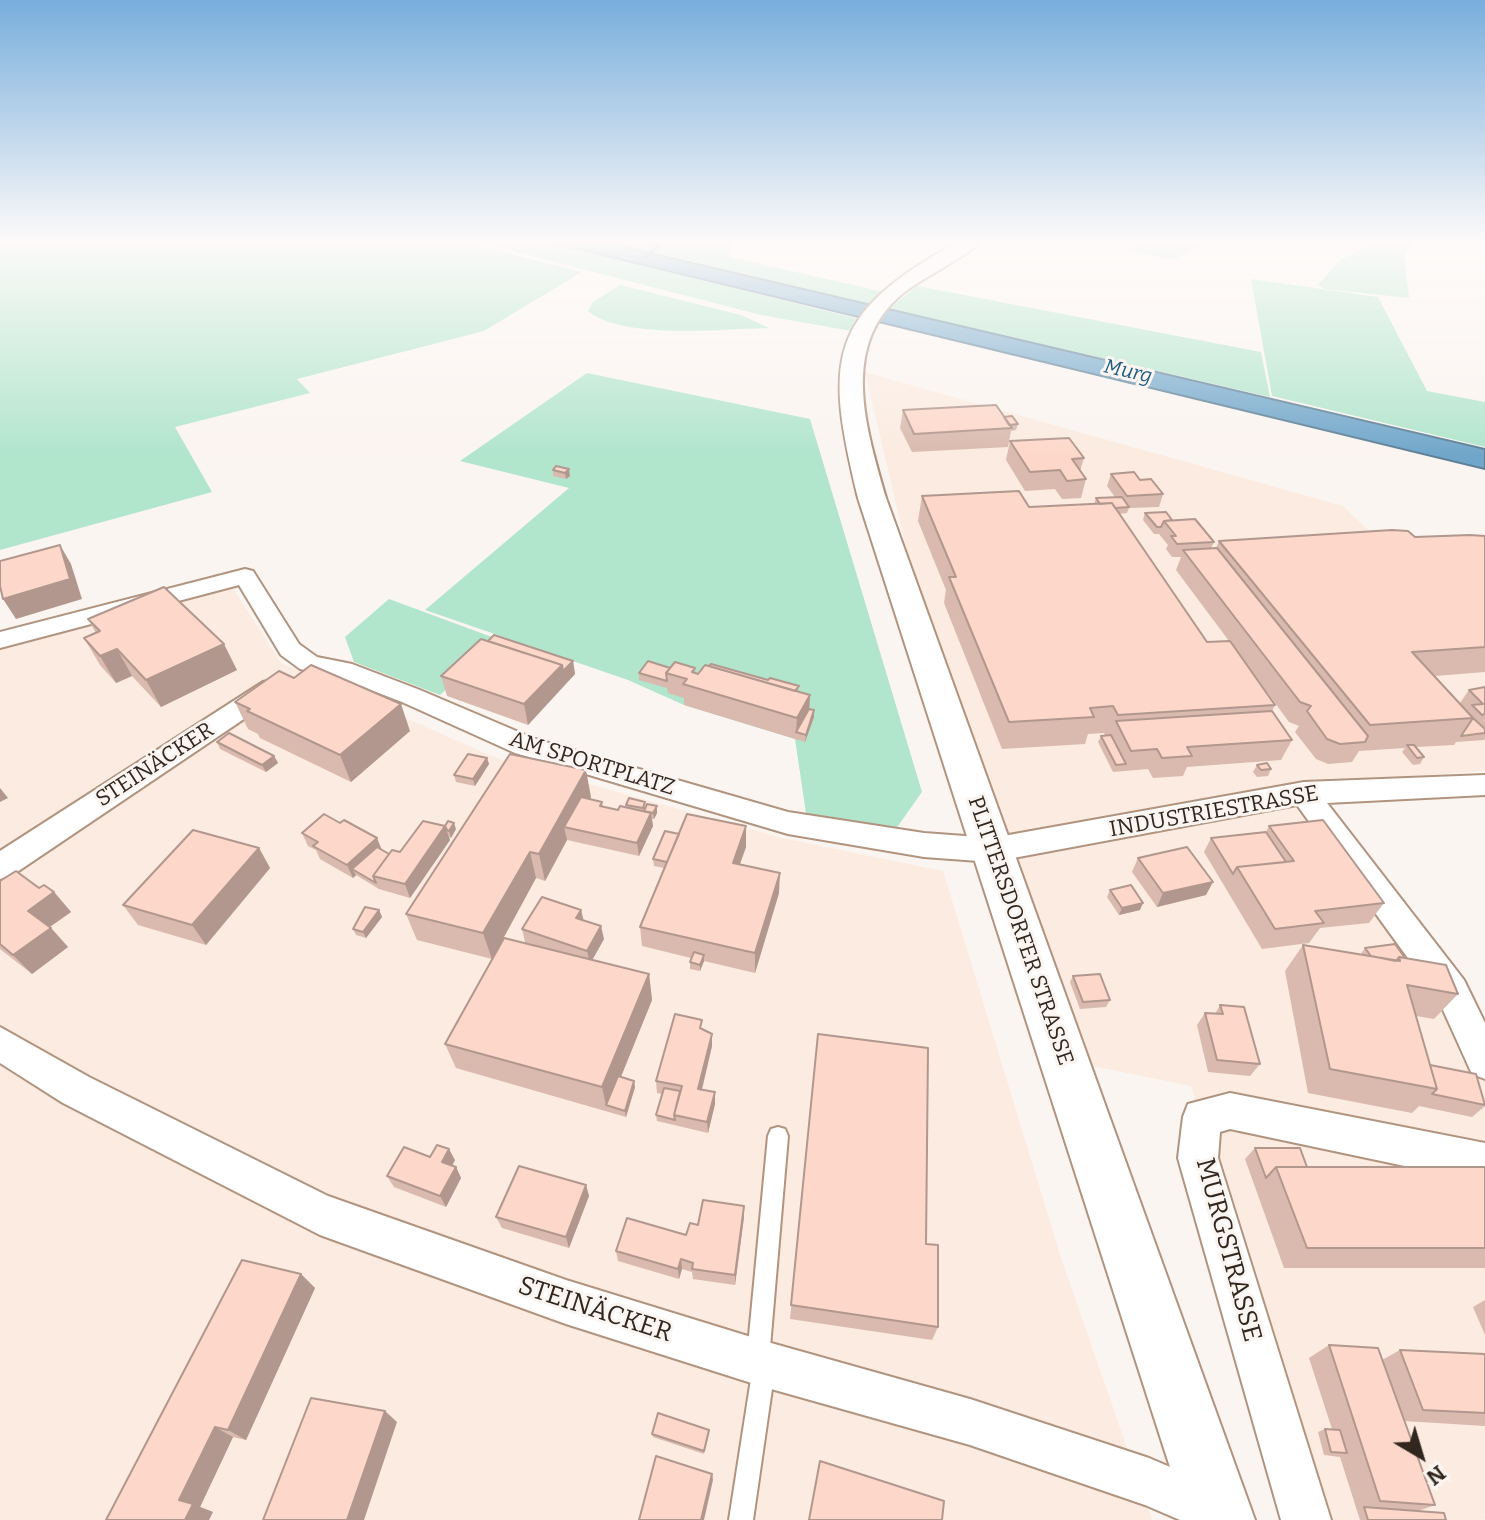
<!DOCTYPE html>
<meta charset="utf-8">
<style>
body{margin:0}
#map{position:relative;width:1485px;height:1520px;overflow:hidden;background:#fbf5f1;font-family:Bitter,serif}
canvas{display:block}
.north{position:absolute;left:1381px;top:1416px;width:80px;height:80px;-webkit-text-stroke:6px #fbf5f1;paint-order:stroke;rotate:142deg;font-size:22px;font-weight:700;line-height:32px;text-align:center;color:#32271e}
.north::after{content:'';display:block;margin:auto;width:28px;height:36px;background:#32271e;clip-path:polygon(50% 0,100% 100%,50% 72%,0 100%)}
</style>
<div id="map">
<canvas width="1485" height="1520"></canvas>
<div class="north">N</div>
</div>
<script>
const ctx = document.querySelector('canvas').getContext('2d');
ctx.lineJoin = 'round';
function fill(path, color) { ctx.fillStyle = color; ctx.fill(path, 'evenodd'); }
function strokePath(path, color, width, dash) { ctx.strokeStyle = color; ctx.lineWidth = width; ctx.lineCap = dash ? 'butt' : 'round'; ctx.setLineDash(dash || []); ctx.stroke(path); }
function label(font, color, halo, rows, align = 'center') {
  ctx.font = font + ' Bitter,serif'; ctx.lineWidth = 6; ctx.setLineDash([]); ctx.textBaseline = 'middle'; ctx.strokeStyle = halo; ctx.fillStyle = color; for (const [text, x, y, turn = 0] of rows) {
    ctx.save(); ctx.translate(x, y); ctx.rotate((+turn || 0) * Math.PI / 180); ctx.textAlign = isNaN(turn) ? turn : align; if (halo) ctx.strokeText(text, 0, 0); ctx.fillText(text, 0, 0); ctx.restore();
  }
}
fill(new Path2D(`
 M 865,372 L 1343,506 L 1392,553 L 1485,559 L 1485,771 L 1278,786 L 1431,982 L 1462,1060 L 1485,1069 L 1485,1518 L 1483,1520 L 1328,1520 L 1191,1086 L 1088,1065 L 1011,861 L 908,555 Z
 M 232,587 L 281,663 L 496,758 L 782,838 L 943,871 L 1061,1258 L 1152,1520 L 0,1520 L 0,649 Z`), '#fbebe0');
fill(new Path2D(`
 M 0,243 L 467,243 L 582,272 L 484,331 L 297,379 L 310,393 L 175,427 L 212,492 L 0,550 Z
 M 481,243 L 553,243 L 858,319 L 851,331 L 761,315 Z
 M 607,243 L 731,243 L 730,257 L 884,292 L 869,306 Z
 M 1146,243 L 1209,243 L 1172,260 L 1128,250 Z
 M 1374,243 L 1412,243 L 1404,255 L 1409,298 L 1325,289 L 1318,285 L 1340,260 Z
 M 1251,279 L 1378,297 L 1427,391 L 1485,402 L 1485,447 L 1272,396 Z
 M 620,285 L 741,315 L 769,328 C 724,329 622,340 588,311 L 593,302 Z
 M 917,286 L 1261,352 L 1270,397 L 889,309 Z
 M 587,373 L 810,419 L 922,792 L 893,833 L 807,820 L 795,739 L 684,705 L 628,680 L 425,610 L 569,488 L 460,461 Z
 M 389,599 L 500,640 L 440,695 L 354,662 L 345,637 Z`), '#b1e5cc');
const water = new Path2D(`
 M 553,243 L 607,243 L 1485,449 L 1485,469 Z`);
fill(water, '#70a6ca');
strokePath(water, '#5d8096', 2);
strokePath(new Path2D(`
 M 645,257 L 662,243`), '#5d8096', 4);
const service = new Path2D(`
 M 778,1127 L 785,1129 L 788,1136 L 769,1359 L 772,1360 L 775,1368 L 753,1520 L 729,1520 L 753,1366 L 750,1365 L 747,1357 L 768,1136 L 771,1129 Z`);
const minor = new Path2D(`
 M 245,569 L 253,571 L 299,644 L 317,657 L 352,664 L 420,690 L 535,739 L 788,812 L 924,833 L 992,838 L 1304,782 L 1485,775 L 1485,795 L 1327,803 L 1464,980 L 1485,1023 L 1485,1079 L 1472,1074 L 1439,1001 L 1297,805 L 992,862 L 924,857 L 788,834 L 515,753 L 402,702 L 337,677 L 300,669 L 281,655 L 239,585 L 0,648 L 0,632 Z
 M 272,680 L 281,682 L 285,688 L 281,694 L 11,876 L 0,879 L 0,851 L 263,682 Z
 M 0,1027 L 89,1077 L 328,1196 L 566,1280 L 764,1341 L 970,1399 L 1149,1458 L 1229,1492 L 1237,1509 L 1232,1520 L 1180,1520 L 1145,1505 L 970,1445 L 764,1387 L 566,1324 L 320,1235 L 63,1103 L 0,1063 Z
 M 1230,1093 L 1485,1143 L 1485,1183 L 1230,1129 L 1220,1132 L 1218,1158 L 1331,1520 L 1281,1520 L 1178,1158 L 1183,1117 L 1188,1104 Z`);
const secondary = new Path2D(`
 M 956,243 L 979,243 C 964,259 922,277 901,295 C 839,347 867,431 886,498 L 1255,1520 L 1187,1520 L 858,498 C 825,361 825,315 956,243 Z`);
strokePath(service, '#b0947f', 4);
strokePath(minor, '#b0947f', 4);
strokePath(secondary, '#b0947f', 4);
fill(service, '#fff');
fill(minor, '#fff');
fill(secondary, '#fff');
fill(new Path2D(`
 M 903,410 L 1004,417 L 1018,424 L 1016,430 L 1011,431 L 1008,447 L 912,452 L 900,428 Z
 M 1010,441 L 1084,458 L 1080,471 L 1086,479 L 1081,498 L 1062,499 L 1055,489 L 1025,491 L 1006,460 Z
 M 556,466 L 570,476 L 566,479 L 553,476 L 553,470 Z
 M 1111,474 L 1140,480 L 1163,494 L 1159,507 L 1129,508 L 1127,513 L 1119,514 L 1207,642 L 1229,641 L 1176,570 L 1181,557 L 1172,557 L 1166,549 L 1168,545 L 1159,534 L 1154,534 L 1143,520 L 1145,513 L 1172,520 L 1214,542 L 1211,548 L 1216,548 L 1219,541 L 1485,536 L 1485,672 L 1435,676 L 1460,703 L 1469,690 L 1485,687 L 1485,738 L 1484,740 L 1456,742 L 1454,745 L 1416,747 L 1424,757 L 1420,764 L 1413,765 L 1402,752 L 1405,748 L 1359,751 L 1352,762 L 1328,764 L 1316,759 L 1295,732 L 1299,726 L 1289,722 L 1258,680 L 1275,705 L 1272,711 L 1292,740 L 1281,760 L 1187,767 L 1183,776 L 1153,778 L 1148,769 L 1113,772 L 1098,742 L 1101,736 L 1105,735 L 1104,733 L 1088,734 L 1085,744 L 1002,749 L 944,603 L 946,590 L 918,521 L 922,496 L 1029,507 L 1094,504 L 1096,498 L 1115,497 L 1107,486 Z
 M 88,619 L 237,670 L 161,707 L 132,676 L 116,683 L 100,665 L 84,638 L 96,633 Z
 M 573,661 L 575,674 L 528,725 L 447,696 L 441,676 Z
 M 670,668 L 695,668 L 696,673 L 768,680 L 799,686 L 798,692 L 810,695 L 809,709 L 814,717 L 805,742 L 684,705 L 684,698 L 668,693 L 667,688 L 639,680 L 639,673 Z
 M 235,702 L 410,731 L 351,782 L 260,738 L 258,734 L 248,729 Z
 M 217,742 L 274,756 L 278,763 L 266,772 L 220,749 Z
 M 487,758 L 489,764 L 475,786 L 456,782 L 454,775 Z
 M 1257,765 L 1271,769 L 1268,776 L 1257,777 L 1253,772 Z
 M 591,797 L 589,799 L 602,802 L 603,806 L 618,810 L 626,807 L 626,805 L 646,807 L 657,806 L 657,813 L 654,819 L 652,819 L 653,826 L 639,856 L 567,840 L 545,881 L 536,878 L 492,959 L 417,940 L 406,914 Z
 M 423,821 L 456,829 L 451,838 L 449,837 L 450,840 L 410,898 L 379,889 L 356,875 L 353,878 L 320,859 L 316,850 L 308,846 L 302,833 L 340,823 L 377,838 L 382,850 L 389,854 L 400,852 Z
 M 1269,826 L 1384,903 L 1369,923 L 1320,928 L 1309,943 L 1262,949 L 1204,852 L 1211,838 L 1266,832 Z
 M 746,847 L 740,864 L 779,893 L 755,973 L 704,961 L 700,971 L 690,969 L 690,962 L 691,958 L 642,946 L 640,927 L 664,868 L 654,866 L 653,859 Z
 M 259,848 L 270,868 L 206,945 L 138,925 L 123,905 Z
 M 1138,858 L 1206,895 L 1157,907 L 1132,872 Z
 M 0,881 L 54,892 L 71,912 L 50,927 L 68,947 L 32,974 L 0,949 Z
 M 1110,890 L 1140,910 L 1119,915 L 1107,897 Z
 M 379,910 L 382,917 L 366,938 L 356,935 L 353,929 Z
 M 581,910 L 584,921 L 604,939 L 592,960 L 649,974 L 652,1000 L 621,1077 L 635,1087 L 626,1117 L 456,1068 L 445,1044 L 525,942 L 522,929 Z
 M 1303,945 L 1361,954 L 1365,948 L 1405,958 L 1458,994 L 1434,1019 L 1416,1016 L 1430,1065 L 1485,1103 L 1485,1106 L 1472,1117 L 1419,1106 L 1412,1113 L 1308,1093 L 1285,971 Z
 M 1073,976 L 1110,1000 L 1106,1007 L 1080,1009 L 1070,982 Z
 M 1220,1005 L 1260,1064 L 1250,1076 L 1208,1072 L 1197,1025 L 1205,1013 L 1215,1014 Z
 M 703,1029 L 712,1046 L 702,1090 L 715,1092 L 715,1104 L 708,1133 L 657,1121 L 656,1115 L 662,1094 L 657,1093 L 656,1081 Z
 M 818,1034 L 926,1244 L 938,1327 L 932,1340 L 790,1319 Z
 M 1255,1148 L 1307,1167 L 1485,1167 L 1485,1268 L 1284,1268 L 1245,1159 Z
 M 430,1157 L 455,1160 L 452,1166 L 456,1167 L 461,1178 L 446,1207 L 394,1187 L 387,1176 Z
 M 586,1185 L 589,1196 L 569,1248 L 502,1228 L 496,1217 Z
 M 744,1206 L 744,1217 L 735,1285 L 693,1279 L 692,1272 L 682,1269 L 679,1279 L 618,1261 L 616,1251 L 686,1235 L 698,1225 Z
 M 301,1274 L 315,1288 L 246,1440 L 233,1437 L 200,1507 L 213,1512 L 106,1520 Z
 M 1485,1300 L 1485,1335 L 1473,1307 Z
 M 1329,1345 L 1382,1360 L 1400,1350 L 1485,1354 L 1485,1426 L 1404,1421 L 1435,1505 L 1418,1511 L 1446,1520 L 1360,1520 L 1340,1457 L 1324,1455 L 1318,1432 L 1325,1429 L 1332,1429 L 1309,1358 Z
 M 709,1433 L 704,1454 L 653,1437 L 652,1434 Z`), '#dabaae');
fill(new Path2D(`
 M 569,469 L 570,476 L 566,479 L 565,473 Z
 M 60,545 L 71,564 L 82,599 L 16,619 L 3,599 Z
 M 224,644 L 237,670 L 161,707 L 146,680 Z
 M 117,649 L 132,676 L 116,683 L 100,656 Z
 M 573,661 L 575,674 L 528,725 L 524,704 L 562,665 Z
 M 810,695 L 809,716 L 796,732 L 797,718 Z
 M 401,704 L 410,731 L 351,782 L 340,755 Z
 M 814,710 L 814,717 L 805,742 L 806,735 Z
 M 274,756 L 278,763 L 266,772 L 262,765 Z
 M 487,758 L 489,764 L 475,786 L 473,779 Z
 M 586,770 L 591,797 L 573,829 L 564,827 L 567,840 L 545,881 L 539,854 Z
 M 0,788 L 8,798 L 0,802 Z
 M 657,806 L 657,813 L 654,819 L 653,813 Z
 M 651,813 L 653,826 L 639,856 L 637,843 Z
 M 454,823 L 456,829 L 451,838 L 449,831 Z
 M 445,826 L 450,840 L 410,898 L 405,884 Z
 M 746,826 L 746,847 L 733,883 L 733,863 Z
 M 377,838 L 382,851 L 352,869 L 356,875 L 353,878 L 347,865 Z
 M 259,848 L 270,868 L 206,945 L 192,925 Z
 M 530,852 L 536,878 L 492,959 L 483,933 Z
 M 780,873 L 779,893 L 755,973 L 755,953 Z
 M 1213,882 L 1206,895 L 1157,907 L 1163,893 Z
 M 54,892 L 71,912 L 45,930 L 28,911 Z
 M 1143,903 L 1140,910 L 1119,915 L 1122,908 Z
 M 379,910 L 382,917 L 366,938 L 363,932 Z
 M 581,910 L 584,923 L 576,918 Z
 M 601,926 L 604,939 L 590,964 L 587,951 Z
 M 51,928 L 68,947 L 32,974 L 13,955 Z
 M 704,955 L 704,961 L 700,971 L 700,965 Z
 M 649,974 L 652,1000 L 609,1106 L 606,1105 L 602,1087 Z
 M 712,1034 L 712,1046 L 699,1101 L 698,1089 Z
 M 634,1081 L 635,1087 L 626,1117 L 625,1111 Z
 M 715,1092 L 715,1104 L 708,1133 L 707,1122 Z
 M 449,1149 L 455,1160 L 448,1173 L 442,1162 Z
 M 456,1167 L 461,1178 L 446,1207 L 440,1196 Z
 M 586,1185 L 589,1196 L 569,1248 L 566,1237 Z
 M 744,1206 L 744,1217 L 735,1285 L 735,1275 Z
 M 681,1259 L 682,1269 L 679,1279 L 678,1269 Z
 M 301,1274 L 315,1288 L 246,1440 L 228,1430 Z
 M 385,1411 L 397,1422 L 364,1520 L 347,1520 Z
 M 215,1427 L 233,1437 L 200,1507 L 213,1512 L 209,1520 L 185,1520 L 179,1500 Z
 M 712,1474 L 713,1480 L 704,1520 L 701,1520 Z`), '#b1978d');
const building = new Path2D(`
 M 996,405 L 1012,428 L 914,434 L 903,410 Z
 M 1012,416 L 1018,424 L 1009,425 L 1004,417 Z
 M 1069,438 L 1084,458 L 1072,459 L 1086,479 L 1067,481 L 1060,470 L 1030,472 L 1010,441 Z
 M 556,466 L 569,469 L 565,473 L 553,470 Z
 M 1134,472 L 1140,480 L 1151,479 L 1163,494 L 1127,496 L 1111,474 Z
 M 1019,491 L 1029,507 L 1112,503 L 1207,642 L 1230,641 L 1275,705 L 1118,715 L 1113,706 L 1090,708 L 1094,717 L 1009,722 L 949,577 L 956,577 L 922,496 Z
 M 1122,497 L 1129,507 L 1115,508 L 1112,503 L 1100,504 L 1096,498 Z
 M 1166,512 L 1172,520 L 1164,521 L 1161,527 L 1157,527 L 1145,513 Z
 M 1195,519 L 1214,542 L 1177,544 L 1171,536 L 1176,536 L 1164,521 Z
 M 1392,530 L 1408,531 L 1415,537 L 1470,535 L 1485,536 L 1485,647 L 1412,652 L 1473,718 L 1370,725 L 1219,541 Z
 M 60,545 L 70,579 L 3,599 L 0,586 L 0,561 Z
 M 1217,548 L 1368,736 L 1365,742 L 1340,744 L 1327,739 L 1307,711 L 1311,706 L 1300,702 L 1183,550 Z
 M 164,587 L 224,644 L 146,680 L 117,649 L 100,656 L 84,638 L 100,631 L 88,619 Z
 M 494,635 L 573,661 L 563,671 L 562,665 L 488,641 Z
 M 481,639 L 562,665 L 524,704 L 441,676 Z
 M 648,661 L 670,668 L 666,673 L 667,681 L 639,673 Z
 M 675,662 L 695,668 L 692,672 L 698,674 L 705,665 L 810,695 L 797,718 L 683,684 L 687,679 L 666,673 Z
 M 711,664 L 768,680 L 770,678 L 799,686 L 795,691 L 709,666 Z
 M 311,665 L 401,704 L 340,755 L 247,711 L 250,709 L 235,702 L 279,671 L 294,678 Z
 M 1485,687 L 1485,714 L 1482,715 L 1472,705 L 1483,704 L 1469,690 Z
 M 809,709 L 814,710 L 806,735 L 796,732 Z
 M 1272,711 L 1292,740 L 1187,747 L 1192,756 L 1162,758 L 1157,749 L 1131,751 L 1116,721 Z
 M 1473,718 L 1485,729 L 1485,733 L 1461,736 Z
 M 229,733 L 274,756 L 262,765 L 217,742 Z
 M 1111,735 L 1126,764 L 1116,765 L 1101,736 Z
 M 1407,745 L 1414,745 L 1424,757 L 1417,758 Z
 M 468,754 L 487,758 L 473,779 L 454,775 Z
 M 510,754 L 586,770 L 539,854 L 530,852 L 483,933 L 406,914 Z
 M 1267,763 L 1271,769 L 1261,770 L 1257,765 Z
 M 581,797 L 602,802 L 600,806 L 618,810 L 620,806 L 651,813 L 637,843 L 564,827 Z
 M 629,798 L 645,802 L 643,808 L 626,805 Z
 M 647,804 L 657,806 L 653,813 L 644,811 Z
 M 324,814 L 340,823 L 344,820 L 377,838 L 347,865 L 313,846 L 318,842 L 302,833 Z
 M 687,814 L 746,826 L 733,863 L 780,873 L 755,953 L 640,927 Z
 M 1323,820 L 1384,903 L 1315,911 L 1324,923 L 1275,929 L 1237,867 L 1294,861 L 1269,826 Z
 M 423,821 L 445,826 L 405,884 L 373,876 L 392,850 L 400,852 Z
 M 448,821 L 454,823 L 449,831 L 447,830 L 445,826 Z
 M 193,830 L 259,848 L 192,925 L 123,905 Z
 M 665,831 L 679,834 L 667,862 L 653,859 Z
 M 1266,832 L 1286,862 L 1237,867 L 1233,874 L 1211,838 Z
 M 377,847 L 389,854 L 373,876 L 376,883 L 352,869 Z
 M 1187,847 L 1213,882 L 1163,893 L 1138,858 Z
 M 16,871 L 39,888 L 44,885 L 54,892 L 28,911 L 51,928 L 13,955 L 0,944 L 0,881 Z
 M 1131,885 L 1143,903 L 1122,908 L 1110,890 Z
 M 542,897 L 581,910 L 576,918 L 601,926 L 587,951 L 522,929 Z
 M 365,907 L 379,910 L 363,932 L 353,929 Z
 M 504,938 L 649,974 L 602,1087 L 445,1044 Z
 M 1395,944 L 1405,958 L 1399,957 L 1396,961 L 1371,956 L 1365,948 Z
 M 1303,945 L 1400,961 L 1399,957 L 1446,965 L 1458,994 L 1407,985 L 1437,1089 L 1330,1069 Z
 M 694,952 L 704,955 L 700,965 L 690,962 Z
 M 1100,974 L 1110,1000 L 1083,1002 L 1073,976 Z
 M 1220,1005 L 1244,1007 L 1260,1064 L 1217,1060 L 1205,1013 L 1223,1014 Z
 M 675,1014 L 702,1020 L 700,1028 L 712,1034 L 698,1089 L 715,1092 L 707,1122 L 674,1115 L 682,1086 L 656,1081 Z
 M 818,1034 L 928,1048 L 926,1244 L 938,1245 L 938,1327 L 791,1305 Z
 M 1430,1065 L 1476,1074 L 1485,1105 L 1432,1094 L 1437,1089 Z
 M 618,1076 L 634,1081 L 625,1111 L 606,1105 Z
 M 664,1088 L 680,1091 L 674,1115 L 675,1120 L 656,1115 Z
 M 437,1145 L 449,1149 L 442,1162 L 456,1167 L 440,1196 L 387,1176 L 404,1147 L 430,1157 Z
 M 1255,1148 L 1300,1148 L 1307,1167 L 1276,1167 L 1266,1178 Z
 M 519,1166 L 586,1185 L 566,1237 L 496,1217 Z
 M 1276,1167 L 1485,1167 L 1485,1248 L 1307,1248 Z
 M 703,1200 L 744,1206 L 735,1275 L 692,1269 L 693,1263 L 681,1259 L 678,1269 L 616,1251 L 627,1218 L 686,1235 L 690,1223 L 698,1225 Z
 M 242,1260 L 301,1274 L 228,1430 L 215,1427 L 179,1500 L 193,1504 L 185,1520 L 106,1520 Z
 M 1329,1345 L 1378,1348 L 1435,1505 L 1380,1501 Z
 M 1400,1350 L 1485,1354 L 1485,1413 L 1423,1410 Z
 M 311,1398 L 385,1411 L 347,1520 L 263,1520 Z
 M 658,1413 L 709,1430 L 704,1451 L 652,1434 Z
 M 1325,1429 L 1340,1430 L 1347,1453 L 1331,1452 Z
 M 656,1456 L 712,1474 L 701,1520 L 639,1520 Z
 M 820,1461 L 944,1501 L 942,1520 L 809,1520 Z
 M 1364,1507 L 1444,1513 L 1446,1520 L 1368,1520 Z`);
fill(building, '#fdd8ca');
strokePath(building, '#b1978d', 2);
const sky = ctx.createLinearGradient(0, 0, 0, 456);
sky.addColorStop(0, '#78aedc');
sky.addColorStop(0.53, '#fdfaf9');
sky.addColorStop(1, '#fdfaf900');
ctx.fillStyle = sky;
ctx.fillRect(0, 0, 1485, 456);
label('italic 20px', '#1d5c81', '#fbf5f1', [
 ["Murg",1128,372,13]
]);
label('22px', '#32271e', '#fbf5f1', [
 ["AM SPORTPLATZ",592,764,17],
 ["STEINÄCKER",155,765,-33],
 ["INDUSTRIESTRASSE",1214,812,-10],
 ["PLITTERSDORFER STRASSE",1020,931,71]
]);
label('26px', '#32271e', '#fbf5f1', [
 ["MURGSTRASSE",1228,1250,75],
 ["STEINÄCKER",595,1310,18]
]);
</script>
